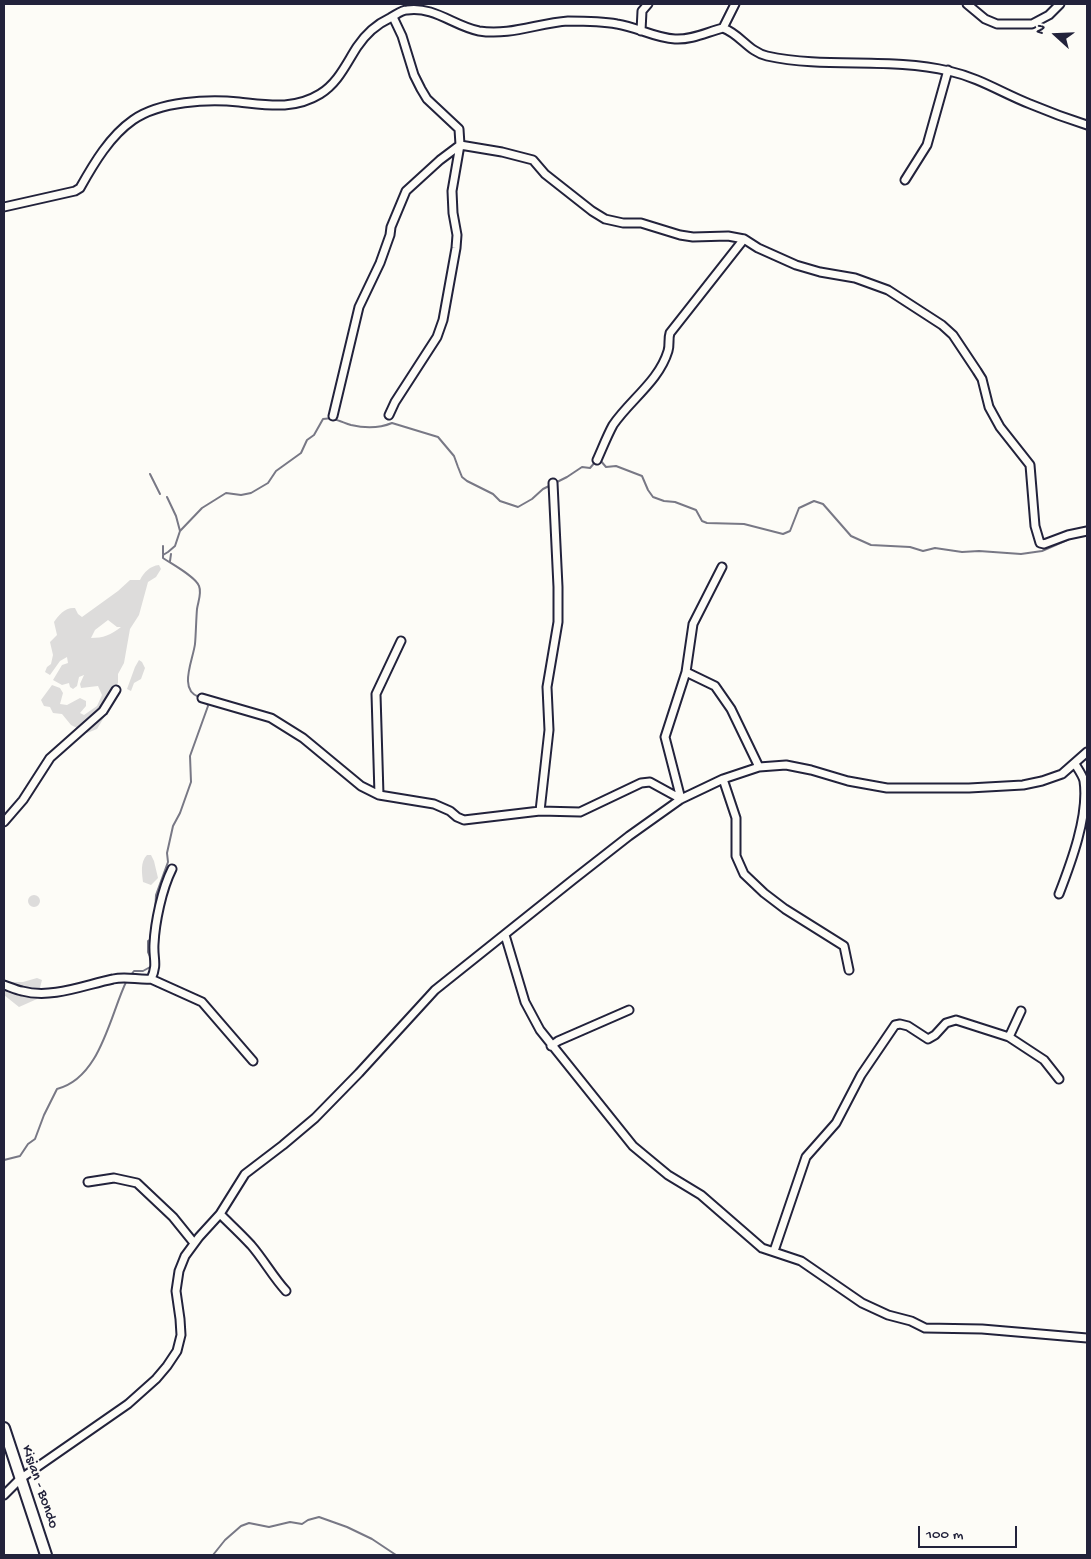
<!DOCTYPE html>
<style>
body{margin:0}
#map{position:relative;width:1091px;height:1559px;overflow:hidden;background:#fdfcf7;font-family:"Gochi Hand",sans-serif}
canvas{display:block}
.frame{position:absolute;inset:0;border:5px solid #22223b;pointer-events:none}
.north{position:absolute;left:1031px;top:10px;width:50px;height:50px;-webkit-text-stroke:4px #fdfcf7;paint-order:stroke;rotate:290deg;font-size:14px;font-weight:700;line-height:20px;text-align:center;color:#22223b}
.north::after{content:'';display:block;margin:auto;width:18px;height:22px;background:#22223b;clip-path:polygon(50% 0,100% 100%,50% 72%,0 100%)}
.scale{position:absolute;left:918px;top:1526px;width:99px;height:22px;box-sizing:border-box;border:2px solid #22223b;border-top:0;padding-left:6px;font-size:15px;line-height:18px;white-space:nowrap;color:#22223b;-webkit-text-stroke:4px #fdfcf7;paint-order:stroke}
</style>
<div id="map">
<canvas width="1091" height="1559"></canvas>
<div class="frame"></div>
<div class="north">N</div>
<div class="scale">100 m</div>
</div>
<script>
const ctx = document.querySelector('canvas').getContext('2d');
ctx.lineJoin = 'round';
function fill(path, color) { ctx.fillStyle = color; ctx.fill(path, 'evenodd'); }
function strokePath(path, color, width, dash) { ctx.strokeStyle = color; ctx.lineWidth = width; ctx.lineCap = dash ? 'butt' : 'round'; ctx.setLineDash(dash || []); ctx.stroke(path); }
function label(font, color, halo, rows, align = 'center') {
  ctx.font = font + ' "Gochi Hand",sans-serif'; ctx.lineWidth = 4.5; ctx.setLineDash([]); ctx.textBaseline = 'middle'; ctx.strokeStyle = halo; ctx.fillStyle = color; for (const [text, x, y, turn = 0] of rows) {
    ctx.save(); ctx.translate(x, y); ctx.rotate((+turn || 0) * Math.PI / 180); ctx.textAlign = isNaN(turn) ? turn : align; if (halo) ctx.strokeText(text, 0, 0); ctx.fillText(text, 0, 0); ctx.restore();
  }
}
fill(new Path2D(`
 M 159,565 L 161,569 L 156,577 L 148,582 L 139,615 L 130,629 L 124,663 L 118,674 L 118,683 L 111,692 L 114,701 L 97,729 L 87,733 L 71,725 L 62,714 L 53,713 L 50,707 L 44,706 L 41,700 L 52,685 L 60,688 L 63,693 L 60,704 L 67,705 L 80,698 L 86,701 L 86,706 L 80,713 L 84,715 L 97,706 L 102,695 L 98,686 L 81,688 L 80,684 L 84,675 L 79,677 L 77,686 L 73,689 L 70,687 L 69,683 L 62,685 L 53,680 L 62,665 L 68,663 L 67,657 L 60,661 L 50,675 L 45,672 L 47,667 L 51,664 L 53,655 L 50,642 L 57,635 L 54,622 C 59,615 65,607 75,608 L 78,614 L 82,617 L 118,591 L 130,580 L 140,580 C 144,572 150,566 159,565 ZM 108,620 L 117,627 L 121,627 C 111,635 103,638 91,638 L 95,630 Z
 M 139,660 L 142,662 L 145,668 L 141,679 L 134,683 L 131,691 L 127,689 L 135,667 Z
 M 147,855 L 151,855 L 154,861 L 158,878 L 151,885 L 143,882 C 142,873 140,862 147,855 Z
 M28 901a6 6 0 1 1 12 0a6 6 0 1 1-12 0Z
 M 37,978 L 42,980 L 37,999 L 19,1007 L 4,995 L 4,988 L 12,982 L 23,982 Z`), '#dddcdb');
strokePath(new Path2D(`
 M 600,460 L 606,467 L 616,466 L 642,476 L 648,490 L 653,497 L 664,501 L 675,502 L 696,510 L 702,521 L 707,523 L 744,524 L 783,534 L 790,531 L 799,508 L 814,501 L 823,504 L 851,536 L 871,545 L 910,547 L 923,551 L 935,548 L 962,552 L 979,551 L 1021,554 L 1042,551 L 1074,537
 M 150,474 L 160,494
 M 167,497 L 176,516 L 180,531
 M 163,554 L 163,546
 M 170,561 L 171,554
 M 199,697 C 178,690 193,660 195,644 C 196,633 196,621 197,609 C 198,602 202,593 199,586 C 196,577 172,564 163,558 L 163,555 L 168,552 L 175,546 L 180,531 L 202,508 L 226,493 L 241,495 L 251,493 L 268,483 L 276,471 L 301,453 L 307,440 L 314,435 L 323,419 C 334,417 341,422 351,425 C 364,428 380,428 392,423 L 438,437 L 454,456 L 458,467 L 462,477 L 467,481 L 493,494 L 500,501 L 518,507 L 532,499 L 543,489 L 567,477 L 582,467 L 590,468 L 596,461
 M 155,915 L 156,895 L 168,862 L 167,853 L 173,826 L 180,813 L 191,782 L 190,756 L 208,706 L 207,703
 M 152,932 L 153,922
 M 151,939 L 148,941 L 148,952 L 152,961
 M 130,976 L 134,971 L 143,971 L 152,966
 M 4,1160 L 20,1156 L 28,1144 L 35,1139 L 44,1115 L 57,1089 C 101,1078 110,1014 127,980
 M 213,1555 L 225,1540 L 241,1526 L 249,1523 L 269,1527 L 290,1522 L 302,1524 L 308,1520 L 319,1517 L 347,1527 L 372,1539 L 396,1555`), '#787885', 2);
const minor = new Path2D(`
 M 967,4 L 985,19 L 997,24 L 1032,24 L 1049,15 L 1060,4
 M 723,28 C 740,34 749,52 767,56 C 827,69 889,57 949,71 C 980,78 1002,93 1030,104 C 1049,112 1068,119 1087,125
 M 641,31 L 642,11 L 648,4
 M 905,180 L 927,145 L 948,70
 M 4,207 L 75,191 L 80,188 C 94,163 110,136 133,120 C 160,101 208,99 239,102 C 268,105 294,110 320,94 C 338,83 346,64 357,47 C 365,35 377,24 390,18 C 396,15 401,10 407,10 C 434,6 454,26 479,31 C 510,36 538,23 568,21 C 584,21 601,21 617,24 C 637,27 655,38 675,39 C 692,40 707,32 723,28 L 735,4
 M 389,415 L 395,402 L 437,337 L 443,320 L 456,248 L 457,235 L 453,213 L 452,191 L 460,145 L 459,129 L 427,99 L 421,89 L 414,75 L 402,36 L 393,17
 M 333,416 L 359,307 L 380,263 L 390,235 L 391,227 L 406,191 L 440,160 L 460,145 L 502,152 L 533,160 L 545,174 L 592,211 L 605,219 L 623,223 L 641,223 L 680,235 L 693,237 L 728,236 L 744,239 L 758,248 L 796,265 L 820,272 L 855,278 L 888,290 L 942,325 L 953,335 L 977,371 L 982,379 L 989,407 L 1000,427 L 1030,465 L 1035,526 L 1040,543 L 1044,544 L 1068,535 L 1087,531
 M 597,460 C 602,449 607,436 613,425 C 630,400 659,381 668,351 C 670,345 668,339 670,333 L 744,239
 M 686,672 L 715,686 L 731,709 L 759,767
 M 202,698 L 271,718 L 303,738 L 361,786 L 379,795 L 434,804 L 450,811 L 457,817 L 464,820 L 540,811 L 580,812 L 641,783 L 650,782 L 681,799 L 665,737 L 686,672 L 693,624 L 722,567
 M 723,779 L 736,818 L 736,856 L 744,874 L 764,893 L 785,909 L 844,946 L 849,970
 M 379,795 L 376,694 L 401,641
 M 540,811 L 549,730 L 547,687 L 558,622 L 558,587 L 553,483
 M 4,822 L 23,800 L 50,758 L 103,711 L 116,690
 M 1059,894 C 1071,863 1089,815 1084,781 C 1083,776 1078,769 1075,764
 M 505,935 L 525,1002 L 540,1030 L 633,1146 L 668,1175 L 701,1195 L 762,1248 L 801,1261 L 862,1303 L 888,1315 L 911,1321 L 925,1328 L 982,1329 L 1087,1338
 M 151,979 L 202,1002 L 253,1061
 M 4,985 C 10,987 16,990 22,991 C 52,999 84,985 113,979 C 126,976 138,980 151,979 C 158,964 153,959 154,944 C 155,922 162,889 172,869
 M 1009,1037 L 1021,1011
 M 551,1046 L 558,1041 L 629,1010
 M 88,1182 L 114,1178 L 137,1183 L 173,1217 L 194,1243
 M 220,1214 C 230,1224 241,1234 251,1245 C 264,1260 273,1277 286,1291
 M 774,1251 L 806,1157 L 836,1123 L 861,1075 L 895,1025 L 900,1024 L 908,1026 L 928,1039 L 935,1035 L 946,1023 L 956,1020 L 1009,1037 L 1044,1060 L 1059,1079
 M 4,1495 L 20,1479 L 128,1404 L 156,1379 L 167,1366 L 177,1351 L 181,1335 L 180,1319 L 176,1291 L 179,1271 L 185,1256 L 199,1237 L 220,1214 L 245,1174 L 283,1145 L 315,1118 L 359,1073 L 435,990 L 574,879 L 629,836 L 681,799 L 723,779 L 759,767 L 786,765 L 811,770 L 848,781 L 887,788 L 969,788 L 1023,785 L 1042,781 L 1062,774 L 1087,752`);
const highway = new Path2D(`
 M 4,1428 L 46,1555`);
strokePath(minor, '#22223b', 11);
strokePath(highway, '#22223b', 14);
strokePath(minor, '#fdfcf7', 7);
strokePath(highway, '#fdfcf7', 10);
label('15px', '#22223b', '#fdfcf7', [
 ["Kisian - Bondo",39,1487,71]
]);
</script>
